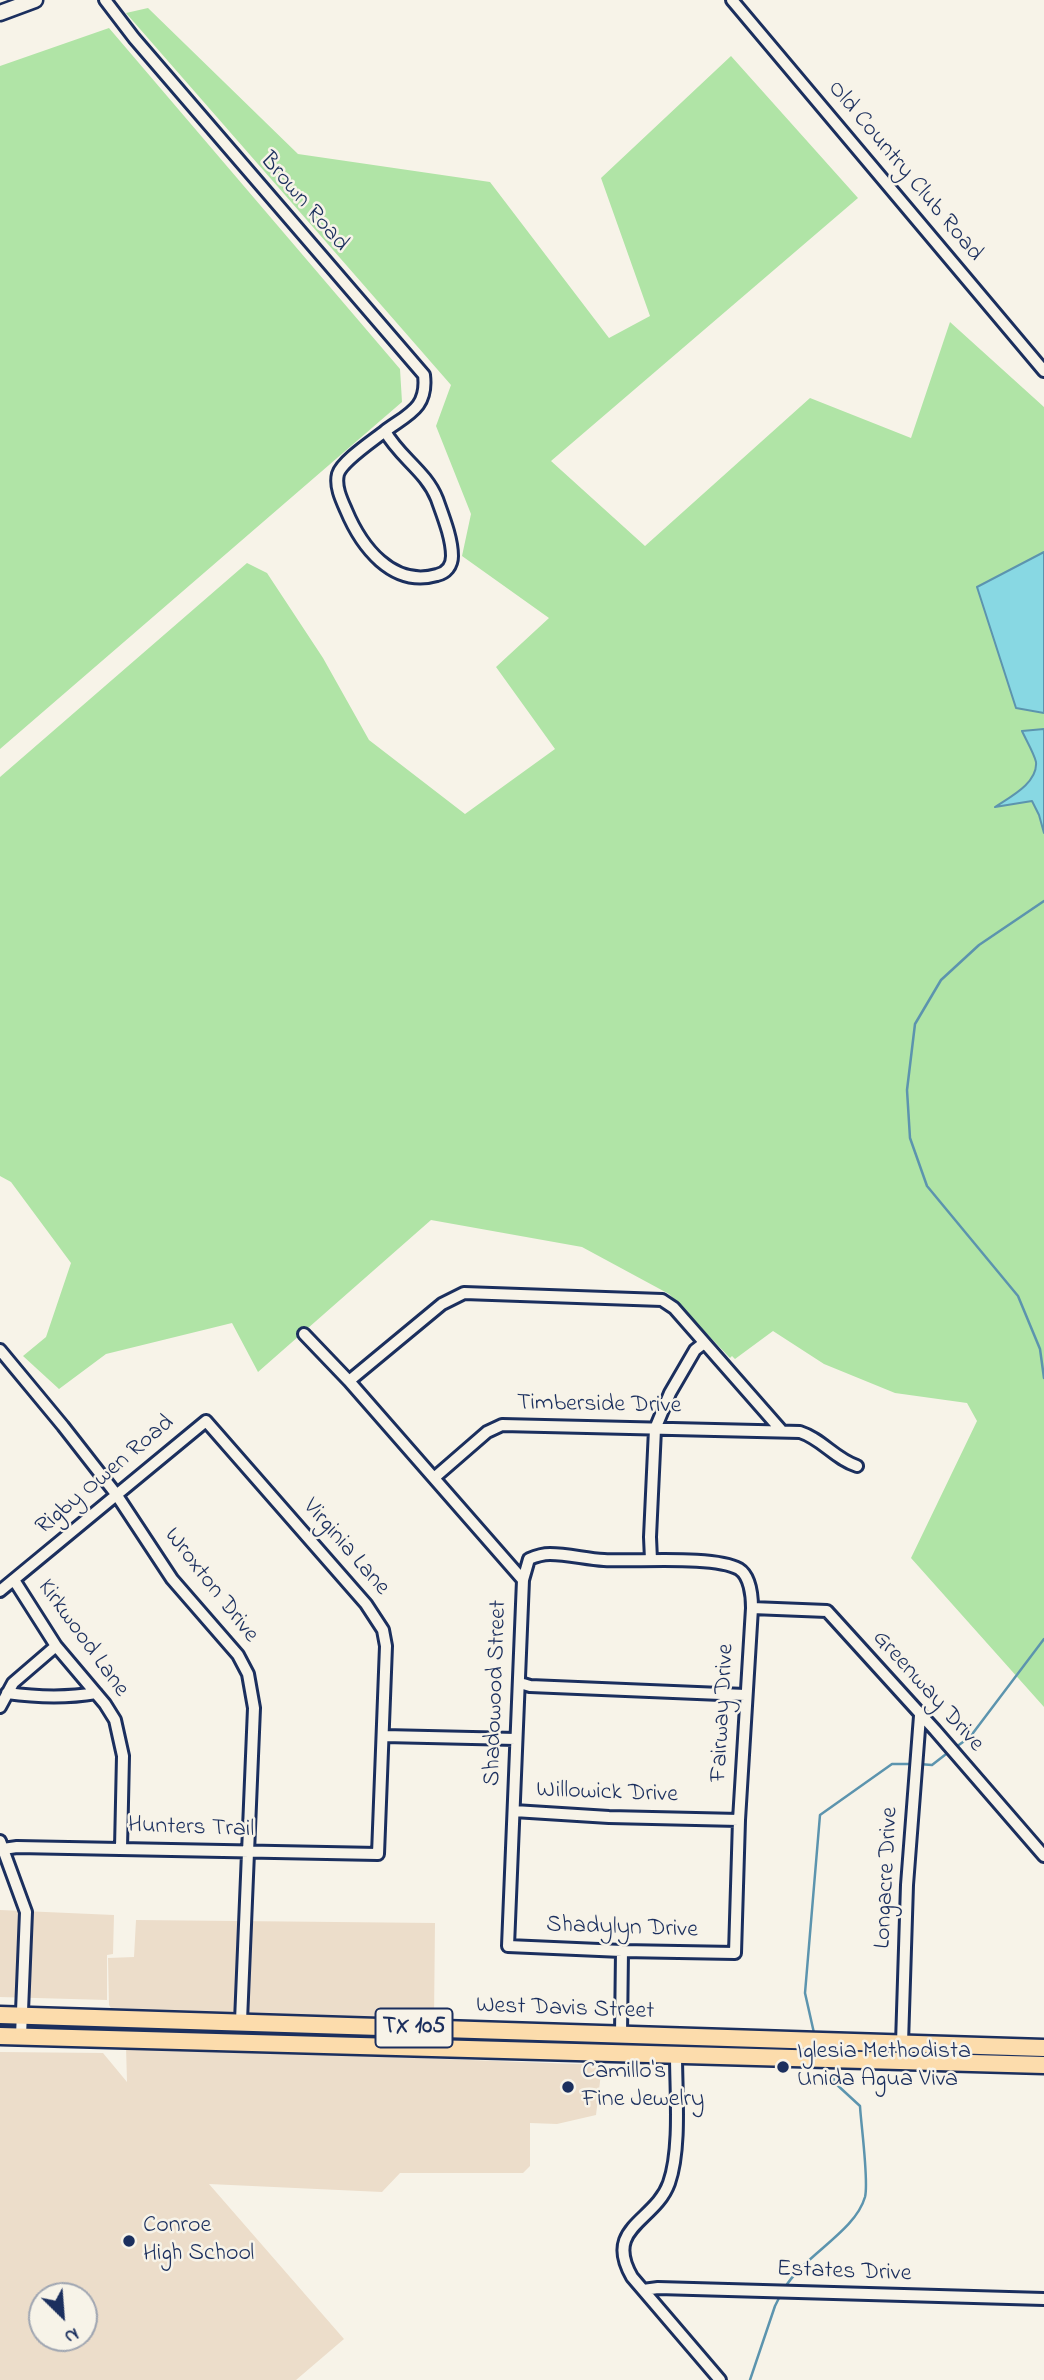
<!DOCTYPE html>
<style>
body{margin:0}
#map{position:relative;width:1044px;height:2380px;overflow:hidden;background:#f7f3e8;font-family:"Indie Flower",sans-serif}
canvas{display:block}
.north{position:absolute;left:28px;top:2282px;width:70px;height:70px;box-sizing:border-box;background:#f7f3e8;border:2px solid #9fa5b1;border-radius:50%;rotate:155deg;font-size:19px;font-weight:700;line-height:28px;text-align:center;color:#1b2f5e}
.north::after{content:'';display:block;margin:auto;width:24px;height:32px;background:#1b2f5e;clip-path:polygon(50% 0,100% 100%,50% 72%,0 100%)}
</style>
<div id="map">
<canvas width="1044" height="2380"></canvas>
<div class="north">N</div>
</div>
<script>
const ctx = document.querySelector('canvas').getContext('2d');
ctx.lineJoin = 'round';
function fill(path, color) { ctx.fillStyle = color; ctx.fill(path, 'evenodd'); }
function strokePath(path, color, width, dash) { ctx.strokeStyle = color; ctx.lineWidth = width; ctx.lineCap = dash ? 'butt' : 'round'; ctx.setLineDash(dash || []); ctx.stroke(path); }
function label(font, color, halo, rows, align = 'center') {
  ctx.font = font + ' "Indie Flower",sans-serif'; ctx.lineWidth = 5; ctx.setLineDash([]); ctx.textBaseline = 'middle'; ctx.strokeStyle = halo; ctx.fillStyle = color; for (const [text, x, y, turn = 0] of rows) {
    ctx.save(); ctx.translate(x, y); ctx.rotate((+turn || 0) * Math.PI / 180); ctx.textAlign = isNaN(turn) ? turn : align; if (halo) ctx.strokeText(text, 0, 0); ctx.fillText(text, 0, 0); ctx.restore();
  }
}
fill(new Path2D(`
 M 0,1910 L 114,1915 L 113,1954 L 107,1955 L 107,2000 L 0,1997 Z
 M 136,1920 L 435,1923 L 434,2019 L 112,2010 L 109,2005 L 108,1958 L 134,1957 Z
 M 126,2047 L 602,2065 L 596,2115 L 557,2124 L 530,2123 L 530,2166 L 523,2173 L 400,2173 L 382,2192 L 209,2184 L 344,2339 L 296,2380 L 0,2380 L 0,2052 L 103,2053 L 127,2082 ZM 42,2296 L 84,2296 L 84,2338 L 42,2338 Z`), '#ecddca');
fill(new Path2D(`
 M 148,8 L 298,154 L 490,182 L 609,338 L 650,316 L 601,178 L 731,56 L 858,198 L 551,461 L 645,546 L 810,398 L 911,438 L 950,322 L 1044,407 L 1044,1707 L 911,1558 L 977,1421 L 967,1403 L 895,1393 L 824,1364 L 773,1331 L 735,1359 L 732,1356 L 730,1358 L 669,1294 L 582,1247 L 431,1220 L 258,1372 L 232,1323 L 106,1354 L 59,1389 L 23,1356 L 46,1337 L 71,1263 L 11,1182 L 0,1176 L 0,777 L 247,563 L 267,573 L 323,658 L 369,740 L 465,814 L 555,749 L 496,667 L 549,618 L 462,556 L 471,514 L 436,426 L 451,385 L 126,13 Z
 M 109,28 L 400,369 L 402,402 L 0,749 L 0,66 Z`), '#b0e4a6');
const water = new Path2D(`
 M 1044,552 L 1044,713 L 1016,708 L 977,587 Z
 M 1044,729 L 1044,833 L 1039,815 L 1032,801 L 995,807 C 1010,797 1038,783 1036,762 C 1034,753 1026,740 1022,731 Z`);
fill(water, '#88d8e3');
strokePath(water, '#5c94ae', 2);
strokePath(new Path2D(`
 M 1044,901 L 979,945 L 941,980 L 915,1024 L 907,1090 L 910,1138 L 927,1186 L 1018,1296 L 1040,1349 L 1044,1378
 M 956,1747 L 970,1737 L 1044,1639
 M 919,1764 L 932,1765 L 950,1751
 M 814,2033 L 805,1993 L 820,1815 L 892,1764 L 913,1764
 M 784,2289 C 804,2255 855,2232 865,2197 C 869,2181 861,2125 860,2106 L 835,2083 L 832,2074
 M 750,2380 L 775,2306 L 781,2294`), '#5c94ae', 2.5);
const street = new Path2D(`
 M 105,0 L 134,38 L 424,375 C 428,408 408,414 385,431
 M 732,0 L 1044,371
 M 385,431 C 399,457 426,471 437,499 C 443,516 452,538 452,556 C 452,566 446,573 437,575 C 392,588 361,546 346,510 C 341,499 335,486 338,474 C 342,461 374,440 385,431 Z
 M 304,1334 L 349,1381 L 523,1580 L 508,1946 L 622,1951 L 735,1953 L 739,1820 L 752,1608 C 752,1596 750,1576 739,1569 C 714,1555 635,1562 604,1560 C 586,1559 568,1554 550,1554 C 542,1554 536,1556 529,1559 L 523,1580
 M 0,1350 L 63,1426 L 116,1494 L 172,1579 L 238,1655 L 248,1674 L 254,1708 L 241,2021
 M 349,1381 L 442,1304 L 464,1293 L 662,1300 L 674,1308 L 781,1430
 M 434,1478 L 487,1432 L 502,1425 L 800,1432 C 822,1439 835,1459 857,1466
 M 651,1560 L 650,1537 L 655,1429 L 670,1393 L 695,1350 L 704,1343
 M 14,1580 L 56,1646 L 105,1704 L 115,1720 L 123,1756 L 121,1848
 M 0,1591 L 206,1421 L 366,1604 L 383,1630 L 386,1646 L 378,1854 L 17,1847 L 3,1849
 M 752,1608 L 827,1611 L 935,1730 L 1044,1856
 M 520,1683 L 530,1686 L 745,1695
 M 7,1693 C 36,1697 67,1698 96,1693
 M 0,1707 L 13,1683 L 56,1646
 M 384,1736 L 516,1739
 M 514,1811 L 609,1817 L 739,1820
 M 0,1841 L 26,1912 L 21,2036
 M 621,2034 L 622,1951
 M 902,2043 L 907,1885 L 920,1716
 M 676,2055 C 676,2092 681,2149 669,2183 C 655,2222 603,2227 632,2277 L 720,2380
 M 643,2290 L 658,2288 L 1044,2299`);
const secondary = new Path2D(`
 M 0,13 L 35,0`);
const primary = new Path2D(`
 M 0,2015 L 1044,2048
 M 0,2036 L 1044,2065`);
strokePath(street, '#1b2f5e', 16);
strokePath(secondary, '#1b2f5e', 19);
strokePath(primary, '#1b2f5e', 21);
strokePath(street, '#f7f3e8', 10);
strokePath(secondary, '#f7f3e8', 14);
strokePath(primary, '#fcdcac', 16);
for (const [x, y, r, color] of [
 [783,2067,7,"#1b2f5e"],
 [568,2087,7,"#1b2f5e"],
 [129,2241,7,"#1b2f5e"]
]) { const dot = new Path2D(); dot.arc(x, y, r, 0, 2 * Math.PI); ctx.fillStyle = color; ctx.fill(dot); strokePath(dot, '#f7f3e8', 2.5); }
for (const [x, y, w] of [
 [414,2028,77]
]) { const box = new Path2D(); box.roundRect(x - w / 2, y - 19.5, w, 39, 5); ctx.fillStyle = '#f7f3e8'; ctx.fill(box); strokePath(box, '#1b2f5e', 2); }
label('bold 23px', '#1b2f5e', null, [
 ["TX 105",414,2028]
]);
label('24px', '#1b2f5e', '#f7f3e8', [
 ["Old Country Club Road",904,172,50],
 ["Brown Road",303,203,49],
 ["Timberside Drive",599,1406,1],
 ["Rigby Owen Road",106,1476,-40],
 ["Virginia Lane",345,1548,49],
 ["Wroxton Drive",210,1586,52],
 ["Kirkwood Lane",82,1639,54],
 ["Greenway Drive",927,1692,48],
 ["Shadowood Street",497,1693,-88],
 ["Fairway Drive",724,1713,-87],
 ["Willowick Drive",607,1794,2],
 ["Hunters Trail",191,1829,2],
 ["Longacre Drive",888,1878,-87],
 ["Shadylyn Drive",622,1929,2],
 ["West Davis Street",565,2010,2],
 ["Estates Drive",844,2273,2]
]);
label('24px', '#1b2f5e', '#f7f3e8', [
 ["Iglesia Methodista",797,2053],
 ["Unida Agua Viva",797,2081],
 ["Camillo's",582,2073],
 ["Fine Jewelry",582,2101],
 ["Conroe",143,2227],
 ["High School",143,2255]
], 'left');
</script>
